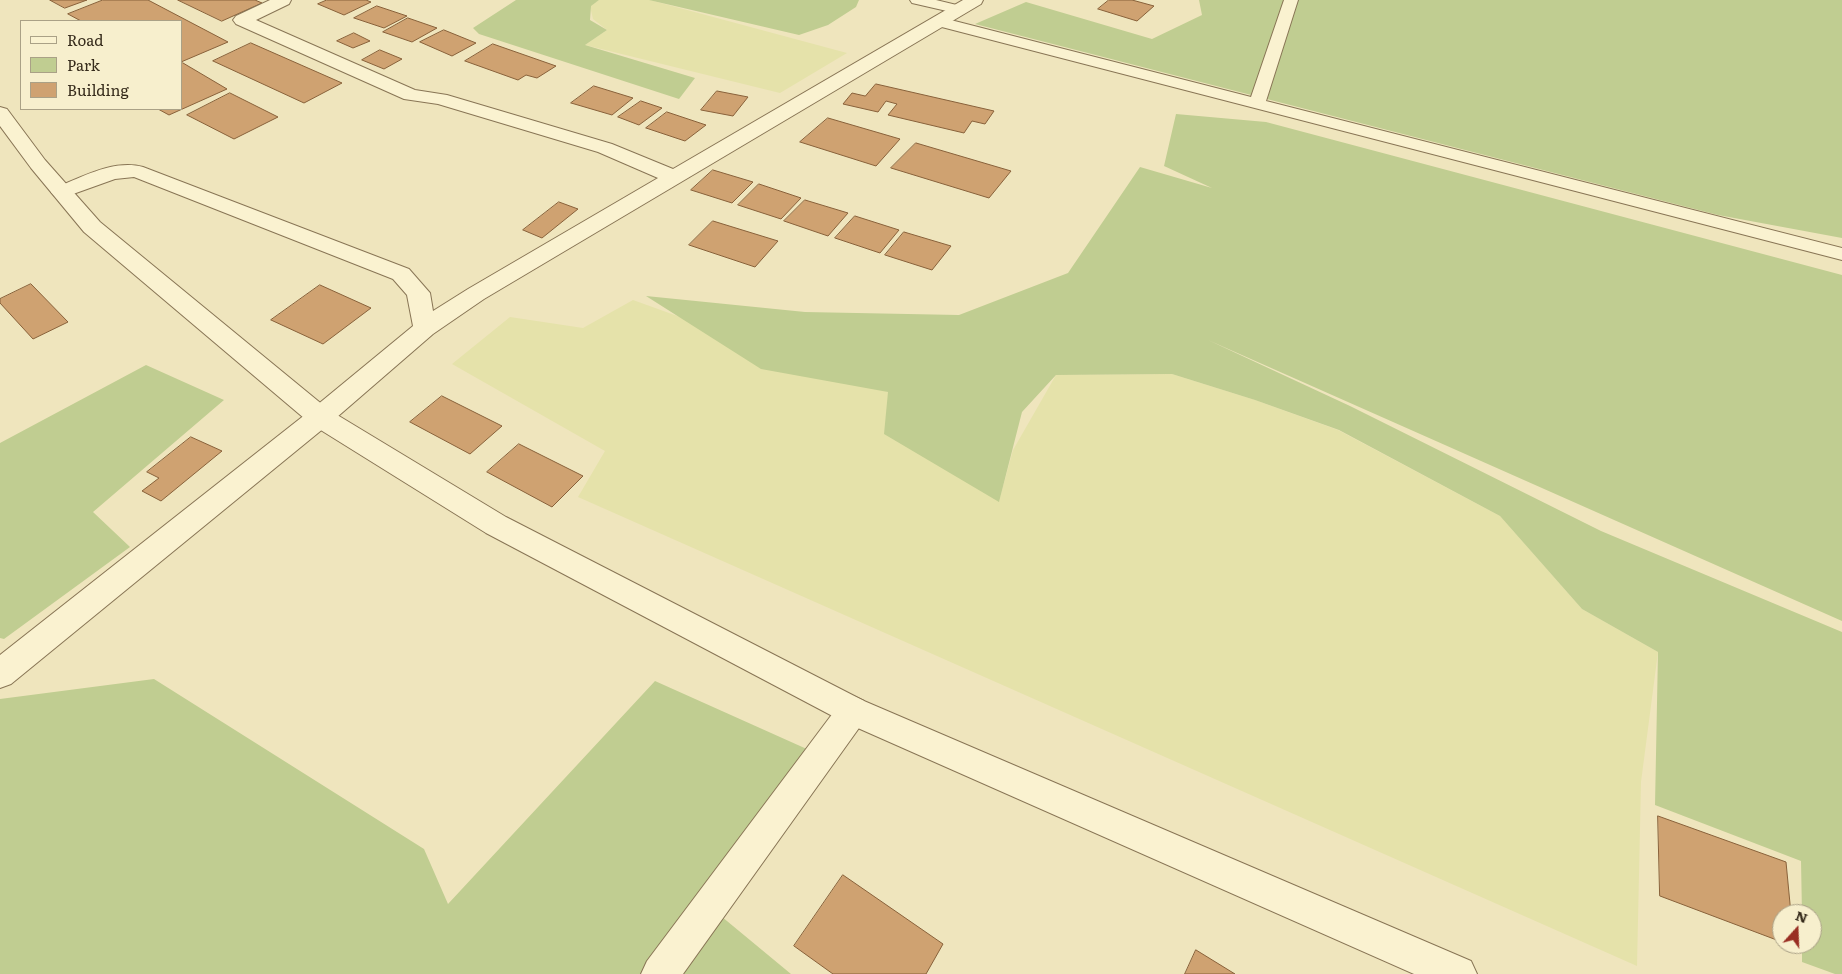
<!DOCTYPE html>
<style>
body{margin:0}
#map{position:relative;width:1842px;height:974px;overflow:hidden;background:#efe5bd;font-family:Literata,serif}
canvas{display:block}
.legend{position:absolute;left:20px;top:20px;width:162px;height:90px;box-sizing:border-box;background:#f7efcd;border:1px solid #aaa186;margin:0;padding:6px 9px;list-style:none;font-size:15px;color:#362b1b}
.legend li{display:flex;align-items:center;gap:10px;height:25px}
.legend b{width:25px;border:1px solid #aaa186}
.north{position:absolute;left:1772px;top:904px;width:50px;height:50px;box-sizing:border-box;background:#f7efcd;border:1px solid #aaa186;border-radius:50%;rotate:20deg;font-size:14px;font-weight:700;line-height:20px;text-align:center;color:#362b1b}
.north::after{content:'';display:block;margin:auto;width:18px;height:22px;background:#992e23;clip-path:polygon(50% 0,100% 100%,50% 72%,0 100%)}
</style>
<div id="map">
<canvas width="1842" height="974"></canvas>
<ul class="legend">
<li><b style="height:6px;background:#faf2d0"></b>Road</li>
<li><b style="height:14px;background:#c0cd91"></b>Park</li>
<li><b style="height:14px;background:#cfa271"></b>Building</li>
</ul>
<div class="north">N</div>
</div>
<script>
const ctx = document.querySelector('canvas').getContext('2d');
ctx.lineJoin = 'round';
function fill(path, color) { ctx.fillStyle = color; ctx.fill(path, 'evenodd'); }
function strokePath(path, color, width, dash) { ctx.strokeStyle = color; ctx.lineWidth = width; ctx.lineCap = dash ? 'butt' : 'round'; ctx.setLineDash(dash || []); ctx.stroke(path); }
fill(new Path2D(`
 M 599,0 L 650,0 L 847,53 L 780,93 L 585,45 L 607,30 L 593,19 L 590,6 Z
 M 633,300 L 888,392 L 999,501 L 1013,450 L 1056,375 L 1172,374 L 1255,400 L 1338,430 L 1500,516 L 1582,609 L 1658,652 L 1641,782 L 1637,966 L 578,497 L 605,451 L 452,364 L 510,317 L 583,328 Z`), '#e5e2aa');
fill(new Path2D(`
 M 516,0 L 599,0 L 591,6 L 590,20 L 607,30 L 585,45 L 695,78 L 679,99 L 479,34 L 473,28 Z
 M 649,0 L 859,0 L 856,7 L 828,25 L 799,35 Z
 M 1199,0 L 1842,0 L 1842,238 L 1718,215 L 975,24 L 1026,2 L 1152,39 L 1202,15 Z
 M 1176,114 L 1266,122 L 1842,275 L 1842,621 L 1208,340 L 1350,406 L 1601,531 L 1842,632 L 1842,974 L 1835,974 L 1802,962 L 1802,944 L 1812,944 L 1812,914 L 1802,914 L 1801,861 L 1655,805 L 1658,652 L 1582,609 L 1500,516 L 1339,430 L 1255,400 L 1172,374 L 1056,375 L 1022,412 L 999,502 L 884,434 L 888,392 L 761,369 L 646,296 L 805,312 L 959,315 L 1068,273 L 1140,167 L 1212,188 L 1164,166 Z
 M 146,365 L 224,400 L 93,512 L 130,547 L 4,639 L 0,638 L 0,443 Z
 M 154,679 L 424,849 L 448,904 L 655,681 L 809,750 L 704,902 L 791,974 L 0,974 L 0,699 Z`), '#c0cd91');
const building = new Path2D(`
 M 50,0 L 87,0 L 65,8 Z
 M 103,0 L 148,0 L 228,42 L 181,62 L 181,21 L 81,21 L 68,14 Z
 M 178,0 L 255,0 L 262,3 L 222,21 Z
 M 327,0 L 366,0 L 371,2 L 344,15 L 318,4 Z
 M 1109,0 L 1132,0 L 1154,6 L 1137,21 L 1098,9 Z
 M 377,6 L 407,16 L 384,28 L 354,18 Z
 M 408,18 L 437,28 L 412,42 L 383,32 Z
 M 444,30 L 476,43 L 452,56 L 420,42 Z
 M 354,33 L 370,41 L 353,48 L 337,41 Z
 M 251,43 L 342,83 L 304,103 L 213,61 Z
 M 493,44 L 556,66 L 537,78 L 526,75 L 518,80 L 465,61 Z
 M 380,50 L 402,59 L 384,69 L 362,60 Z
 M 183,63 L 227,89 L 169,115 L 158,109 L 181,109 L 181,64 Z
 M 876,84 L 994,111 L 985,124 L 972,121 L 964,133 L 888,115 L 897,104 L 886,101 L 878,112 L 843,104 L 852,93 L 865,96 Z
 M 594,86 L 633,98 L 612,115 L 571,103 Z
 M 717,91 L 748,97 L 733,116 L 701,110 Z
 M 230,93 L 278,117 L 234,139 L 187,115 Z
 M 641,101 L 662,108 L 639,125 L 618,117 Z
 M 667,112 L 706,125 L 685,141 L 646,128 Z
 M 828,118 L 900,139 L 876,166 L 800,142 Z
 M 916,143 L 1011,171 L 989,198 L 891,168 Z
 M 713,170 L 753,182 L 732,203 L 691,190 Z
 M 759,184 L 801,198 L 781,219 L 738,205 Z
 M 805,200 L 848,213 L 828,236 L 784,221 Z
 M 559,202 L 578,209 L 542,238 L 523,230 Z
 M 855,216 L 899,230 L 880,253 L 835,238 Z
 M 713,221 L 778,241 L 755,267 L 689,245 Z
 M 904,232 L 951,246 L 932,270 L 885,255 Z
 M 31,284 L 68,322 L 33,339 L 0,303 L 0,299 Z
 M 320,285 L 371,308 L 323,344 L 271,320 Z
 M 442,396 L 502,426 L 470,454 L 410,422 Z
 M 191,437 L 222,451 L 161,501 L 142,491 L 159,478 L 147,472 Z
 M 519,444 L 583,476 L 552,507 L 487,472 Z
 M 1658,816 L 1786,862 L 1791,914 L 1782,914 L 1782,942 L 1660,896 Z
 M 843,875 L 943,944 L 926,974 L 833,974 L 794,946 Z
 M 1196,950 L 1235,974 L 1185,974 Z`);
fill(building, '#cfa271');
strokePath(building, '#88613a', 1);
const service = new Path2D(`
 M 910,0 L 936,0 L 965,7 L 967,10 L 965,13 L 960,14 L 912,3 Z
 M 1284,0 L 1298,0 L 1266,101 L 1842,248 L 1842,260 L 934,25 L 931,22 L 934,19 L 939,17 L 1251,97 Z`);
const minor = new Path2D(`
 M 270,0 L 291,0 L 289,4 L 256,20 L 415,90 L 447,95 L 612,144 L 673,169 L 963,0 L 983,0 L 981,4 L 484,299 L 433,334 L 329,424 L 11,684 L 0,688 L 0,655 L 311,410 L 413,326 L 407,295 L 393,279 L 134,177 L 115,179 L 62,198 L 55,196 L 51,192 L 55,188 C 82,177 114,159 143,167 L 409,269 L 430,293 L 433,311 L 468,289 L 658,178 L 598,152 L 438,104 L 404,99 L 236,24 L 233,20 L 236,16 Z
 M 853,696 L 864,701 L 869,711 L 864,721 L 683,974 L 641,974 L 647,961 L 842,701 Z`);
const tertiary = new Path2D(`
 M 0,107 L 7,109 L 45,160 L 100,222 L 329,410 L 506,517 L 864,701 L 1471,961 L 1477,974 L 1414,974 L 842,721 L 486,533 L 311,424 L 84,232 L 31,168 L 0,126 Z`);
strokePath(service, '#887555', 2);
strokePath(minor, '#887555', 2);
strokePath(tertiary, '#887555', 2);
fill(service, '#faf2d0');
fill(minor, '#faf2d0');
fill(tertiary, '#faf2d0');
</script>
